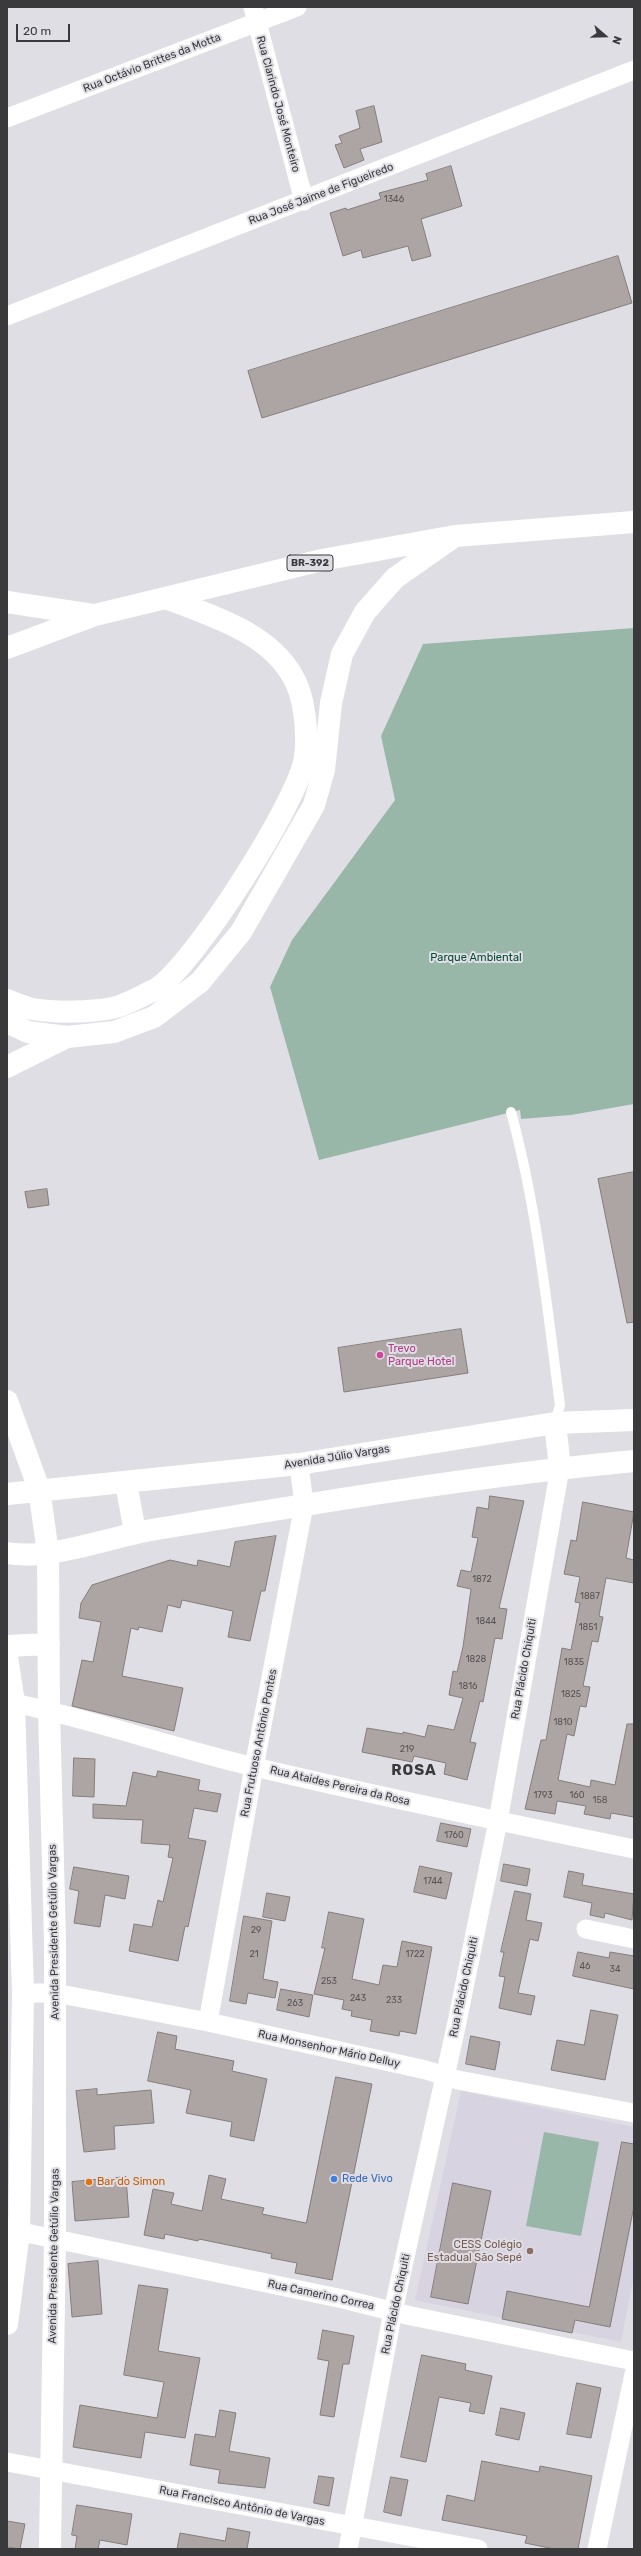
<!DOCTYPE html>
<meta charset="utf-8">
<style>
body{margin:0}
#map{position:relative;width:641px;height:2556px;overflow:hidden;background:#e0dee5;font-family:Rubik,sans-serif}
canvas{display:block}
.frame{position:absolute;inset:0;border:8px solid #3a393c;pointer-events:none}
.north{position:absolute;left:585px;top:16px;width:40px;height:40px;-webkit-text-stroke:3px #e0dee5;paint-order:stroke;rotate:110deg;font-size:11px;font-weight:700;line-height:16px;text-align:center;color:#3a393c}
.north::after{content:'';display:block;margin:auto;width:14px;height:18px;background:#3a393c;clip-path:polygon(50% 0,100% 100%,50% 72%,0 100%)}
.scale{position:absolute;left:16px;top:24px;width:54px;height:18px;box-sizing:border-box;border:2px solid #3a393c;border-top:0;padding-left:5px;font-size:12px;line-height:14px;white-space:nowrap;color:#3a393c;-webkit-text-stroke:3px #e0dee5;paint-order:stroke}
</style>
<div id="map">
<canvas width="641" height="2556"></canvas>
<div class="frame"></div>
<div class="north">N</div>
<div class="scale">20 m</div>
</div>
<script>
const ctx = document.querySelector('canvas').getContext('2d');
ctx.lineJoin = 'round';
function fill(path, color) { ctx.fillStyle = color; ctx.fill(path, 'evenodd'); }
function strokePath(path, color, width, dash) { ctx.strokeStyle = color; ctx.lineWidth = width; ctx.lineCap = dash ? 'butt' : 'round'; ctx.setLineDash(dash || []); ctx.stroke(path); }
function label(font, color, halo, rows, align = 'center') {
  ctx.font = font + ' Rubik,sans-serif'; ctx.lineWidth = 4; ctx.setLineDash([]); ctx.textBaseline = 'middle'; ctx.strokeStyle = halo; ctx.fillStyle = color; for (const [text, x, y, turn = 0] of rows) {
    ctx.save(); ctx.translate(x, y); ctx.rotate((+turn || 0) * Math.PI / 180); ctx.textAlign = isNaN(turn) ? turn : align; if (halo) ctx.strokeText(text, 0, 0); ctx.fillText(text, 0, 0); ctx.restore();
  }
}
fill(new Path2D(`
 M 461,2091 L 634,2127 L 634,2276 L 621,2342 L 415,2300 Z`), '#d8d3e1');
fill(new Path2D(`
 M 634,628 L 634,1104 L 571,1115 L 521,1119 L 520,1110 L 319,1160 L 270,987 L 292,940 L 395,800 L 381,736 L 423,644 Z
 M 544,2132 L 599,2142 L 581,2236 L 526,2226 Z`), '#98b7a8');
const building = new Path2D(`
 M 374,106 L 382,142 L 360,149 L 364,160 L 344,168 L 335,145 L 342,143 L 339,136 L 360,128 L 356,111 Z
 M 451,166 L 462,206 L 421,219 L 431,256 L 412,261 L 408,246 L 363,258 L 361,250 L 343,256 L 330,213 L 346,208 L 347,210 L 381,199 L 379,193 L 428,180 L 426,174 Z
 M 618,256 L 632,303 L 262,418 L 248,371 Z
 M 634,1172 L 634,1322 L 627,1323 L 598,1179 Z
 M 47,1189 L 49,1205 L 28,1208 L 25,1192 Z
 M 461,1329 L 468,1373 L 344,1392 L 338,1348 Z
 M 490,1496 L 524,1501 L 499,1608 L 507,1609 L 502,1639 L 495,1638 L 483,1702 L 480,1701 L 470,1742 L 476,1743 L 467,1780 L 444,1774 L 446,1763 L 414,1756 L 412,1762 L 362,1752 L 367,1728 L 403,1734 L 403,1732 L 425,1737 L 428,1725 L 454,1730 L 463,1698 L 449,1695 L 453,1671 L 457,1672 L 463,1647 L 471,1589 L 457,1586 L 461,1570 L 471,1572 L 478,1538 L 472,1537 L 477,1507 L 488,1509 Z
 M 583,1502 L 634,1512 L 626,1558 L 634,1560 L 634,1583 L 606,1578 L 599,1616 L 603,1617 L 598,1642 L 592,1641 L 583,1686 L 590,1687 L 586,1707 L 580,1706 L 574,1736 L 567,1734 L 558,1780 L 590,1787 L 591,1780 L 615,1785 L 627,1724 L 634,1724 L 634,1817 L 611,1813 L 610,1819 L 584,1814 L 586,1806 L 557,1801 L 555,1814 L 525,1809 L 541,1740 L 546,1740 L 562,1648 L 571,1650 L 580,1603 L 575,1602 L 580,1577 L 564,1574 L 571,1540 L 576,1541 Z
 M 276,1536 L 265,1591 L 261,1591 L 250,1641 L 228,1637 L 233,1611 L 182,1600 L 180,1608 L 168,1605 L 162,1632 L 139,1627 L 138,1630 L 131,1628 L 122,1676 L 183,1688 L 174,1731 L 72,1706 L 82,1660 L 93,1662 L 101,1622 L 79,1618 L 81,1603 L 92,1585 L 170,1560 L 197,1566 L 198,1560 L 230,1567 L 235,1542 Z
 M 74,1758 L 95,1759 L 94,1797 L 73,1796 Z
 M 158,1771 L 200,1780 L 198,1790 L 221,1794 L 217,1812 L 194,1808 L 188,1838 L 206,1841 L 188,1927 L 185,1926 L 178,1961 L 129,1951 L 134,1924 L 152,1927 L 158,1900 L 163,1902 L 173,1858 L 168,1857 L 170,1845 L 141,1843 L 143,1820 L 93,1818 L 93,1804 L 126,1806 L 133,1772 L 156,1777 Z
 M 441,1823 L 471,1829 L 467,1847 L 437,1841 Z
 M 504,1864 L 530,1869 L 527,1886 L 501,1881 Z
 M 420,1866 L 452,1873 L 446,1899 L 414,1892 Z
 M 74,1867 L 129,1876 L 125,1899 L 105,1895 L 100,1927 L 74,1923 L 79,1891 L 70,1889 Z
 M 569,1871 L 584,1874 L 582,1885 L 634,1894 L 632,1920 L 605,1913 L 604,1918 L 590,1915 L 592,1903 L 564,1897 Z
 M 515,1891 L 531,1894 L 526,1920 L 542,1923 L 538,1941 L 530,1939 L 518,1993 L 535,1996 L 531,2015 L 499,2008 L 505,1977 L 499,1976 L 504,1952 L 501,1952 Z
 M 267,1893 L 290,1897 L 285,1921 L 263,1917 Z
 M 329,1912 L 364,1919 L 352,1979 L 379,1985 L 383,1965 L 397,1967 L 402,1941 L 432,1947 L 416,2034 L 400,2031 L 399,2036 L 370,2031 L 372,2020 L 351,2016 L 352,2011 L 342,2009 L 344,2000 L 314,1994 L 325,1948 L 322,1948 Z
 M 244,1916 L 272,1921 L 263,1979 L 278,1982 L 275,1998 L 248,1993 L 246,2004 L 230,2001 Z
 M 578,1952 L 609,1958 L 610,1952 L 634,1956 L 634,1989 L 573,1976 Z
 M 281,1989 L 313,1995 L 309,2017 L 277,2010 Z
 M 591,2010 L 618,2015 L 605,2080 L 551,2070 L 557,2040 L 584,2045 Z
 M 158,2032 L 177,2036 L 175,2049 L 234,2061 L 232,2071 L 267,2079 L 254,2141 L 230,2136 L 232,2122 L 186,2113 L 191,2090 L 148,2081 Z
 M 471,2036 L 500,2042 L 495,2070 L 466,2064 Z
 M 336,2077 L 372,2084 L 332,2280 L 295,2273 L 297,2263 L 271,2258 L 272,2254 L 199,2239 L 198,2241 L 165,2234 L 164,2239 L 144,2235 L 153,2189 L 174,2193 L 171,2204 L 202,2211 L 209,2175 L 226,2179 L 221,2199 L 264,2208 L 262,2214 L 306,2223 Z
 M 97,2089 L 97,2095 L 151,2090 L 154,2123 L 114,2126 L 115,2149 L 84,2152 L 76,2091 Z
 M 622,2142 L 634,2144 L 634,2206 L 610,2327 L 575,2320 L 572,2333 L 502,2319 L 507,2291 L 589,2307 Z
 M 126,2177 L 129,2217 L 75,2221 L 72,2182 Z
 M 453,2183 L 491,2191 L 468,2304 L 431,2297 Z
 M 98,2261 L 102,2314 L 72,2317 L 68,2264 Z
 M 139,2285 L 168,2289 L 158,2351 L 200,2358 L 185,2438 L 145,2432 L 141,2458 L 73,2447 L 80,2405 L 157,2418 L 164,2382 L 124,2375 Z
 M 323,2330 L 354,2336 L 349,2364 L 343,2364 L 334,2417 L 320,2415 L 329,2361 L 318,2359 Z
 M 422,2355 L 466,2364 L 465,2370 L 492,2376 L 484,2414 L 469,2411 L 471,2403 L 439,2397 L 426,2462 L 401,2457 Z
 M 577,2383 L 601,2388 L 591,2438 L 567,2434 Z
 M 501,2408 L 525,2413 L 519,2440 L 496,2435 Z
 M 220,2410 L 236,2413 L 229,2451 L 270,2458 L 265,2488 L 218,2483 L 220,2470 L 190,2465 L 195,2434 L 215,2437 Z
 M 482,2461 L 539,2472 L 540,2466 L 592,2476 L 578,2549 L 554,2549 L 525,2543 L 527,2536 L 442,2520 L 447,2495 L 474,2501 Z
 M 319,2476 L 334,2478 L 329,2506 L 314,2503 Z
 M 391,2477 L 408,2480 L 401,2516 L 384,2512 Z
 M 77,2505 L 132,2514 L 127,2545 L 100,2540 L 98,2549 L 75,2549 L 77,2536 L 72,2535 Z
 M 7,2521 L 25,2524 L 20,2549 L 7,2547 Z
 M 228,2528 L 250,2532 L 247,2549 L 177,2549 L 180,2533 L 225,2541 Z`);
fill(building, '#ada5a4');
strokePath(building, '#847d7b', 1);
strokePath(new Path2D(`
 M 511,1112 C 537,1207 547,1307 560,1405 L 555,1423`), '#fff', 10);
strokePath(new Path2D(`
 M 253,7 L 304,201
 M 7,118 L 297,7
 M 7,316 L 634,70
 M 14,1703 C 95,1720 174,1748 255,1767 C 381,1797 507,1823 634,1849
 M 586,1929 L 634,1939
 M 23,1993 L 55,1993 L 208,2022 L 426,2070 L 458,2080 L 634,2113
 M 208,2022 L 254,1767 L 304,1505 L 299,1464
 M 7,2229 L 343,2299 L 411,2316 L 634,2361
 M 7,2462 L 478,2549
 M 348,2549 L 393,2311 L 456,2027 L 498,1821 L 560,1468
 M 597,2549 L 634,2374`), '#fff', 19);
strokePath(new Path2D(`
 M 7,1401 L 39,1489 L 48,1553 L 49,1710 L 55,1941 L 55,2238 L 50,2549
 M 555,1423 L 560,1468
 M 126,1483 L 135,1532
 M 7,1494 L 299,1464 L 555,1423 L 634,1420
 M 7,1553 C 50,1561 112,1536 157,1529 C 315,1503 474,1476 634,1461
 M 7,1646 L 49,1644
 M 7,1657 L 14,1703 L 23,1993 L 19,2232 L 7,2324`), '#fff', 22);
strokePath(new Path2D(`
 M 7,602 L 93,615
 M 7,648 L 95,615 L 322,560 L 455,536 L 634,522
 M 7,1000 C 15,1003 24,1007 32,1009 C 55,1013 101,1013 122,1005 C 133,1001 145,994 156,989 C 192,968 300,799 305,757 C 308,733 305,696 292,675 C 266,631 211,616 166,598
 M 7,1022 L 28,1032 L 67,1037
 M 7,1067 L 67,1037 L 114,1032 L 154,1017 L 200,982 L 241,932 L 314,805 L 324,770 L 331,703 L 342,654 L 365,612 L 395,578 L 455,536`), '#fff', 22);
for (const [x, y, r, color] of [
 [380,1355,4,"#d1479c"],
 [334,2179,4,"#3f7fe0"],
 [89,2182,4,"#e8710a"],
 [530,2251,4,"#8d6e63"]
]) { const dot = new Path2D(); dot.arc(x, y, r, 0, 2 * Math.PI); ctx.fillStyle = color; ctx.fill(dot); strokePath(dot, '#e0dee5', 1.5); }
label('9px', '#575456', null, [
 ["1346",394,199],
 ["1872",482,1579],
 ["1887",590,1596],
 ["1844",486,1621],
 ["1851",588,1627],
 ["1828",476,1659],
 ["1835",574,1662],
 ["1816",468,1686],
 ["1825",571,1694],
 ["1810",563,1722],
 ["219",407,1749],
 ["1793",543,1795],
 ["160",577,1795],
 ["158",600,1800],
 ["1760",454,1835],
 ["1744",433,1881],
 ["29",256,1930],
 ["21",254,1954],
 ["1722",415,1954],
 ["46",585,1966],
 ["34",615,1969],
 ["253",329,1981],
 ["243",358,1998],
 ["233",394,2000],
 ["263",295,2003]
]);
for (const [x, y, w] of [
 [310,563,46]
]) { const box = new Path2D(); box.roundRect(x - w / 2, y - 8, w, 16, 3); ctx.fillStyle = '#e0dee5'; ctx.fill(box); strokePath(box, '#3a393c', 1); }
label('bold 10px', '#3a393c', null, [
 ["BR-392",310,563]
]);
label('11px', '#3a393c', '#e0dee5', [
 ["Rua Octávio Brittes da Motta",152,63,-21],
 ["Rua Clarindo José Monteiro",278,104,75],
 ["Rua José Jaime de Figueiredo",321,194,-21],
 ["Avenida Júlio Vargas",337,1457,-9],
 ["Rua Plácido Chiquiti",524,1669,-80],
 ["Rua Frutuoso Antônio Pontes",259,1743,-79],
 ["Rua Ataides Pereira da Rosa",340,1786,13],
 ["Avenida Presidente Getúlio Vargas",54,1932,-91],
 ["Rua Plácido Chiquiti",464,1987,-78],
 ["Rua Monsenhor Mário Delluy",329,2049,12],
 ["Avenida Presidente Getúlio Vargas",54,2256,-89],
 ["Rua Camerino Correa",321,2295,12],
 ["Rua Plácido Chiquiti",396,2304,-78],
 ["Rua Francisco Antônio de Vargas",242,2506,11]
]);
label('11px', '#004b33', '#e0dee5', [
 ["Parque Ambiental",476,958]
]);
label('11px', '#b23c85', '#e0dee5', [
 ["Trevo",388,1349],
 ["Parque Hotel",388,1362]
], 'left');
label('11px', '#366cbe', '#e0dee5', [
 ["Rede Vivo",342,2179]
], 'left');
label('11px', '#c56008', '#e0dee5', [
 ["Bar do Simon",97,2182]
], 'left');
label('11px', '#785e54', '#e0dee5', [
 ["CESS Colégio",522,2245],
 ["Estadual São Sepé",522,2258]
], 'right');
ctx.letterSpacing = '1px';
label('bold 15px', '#3a393c', '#e0dee5', [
 ["ROSA",414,1771]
]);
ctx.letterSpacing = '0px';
</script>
